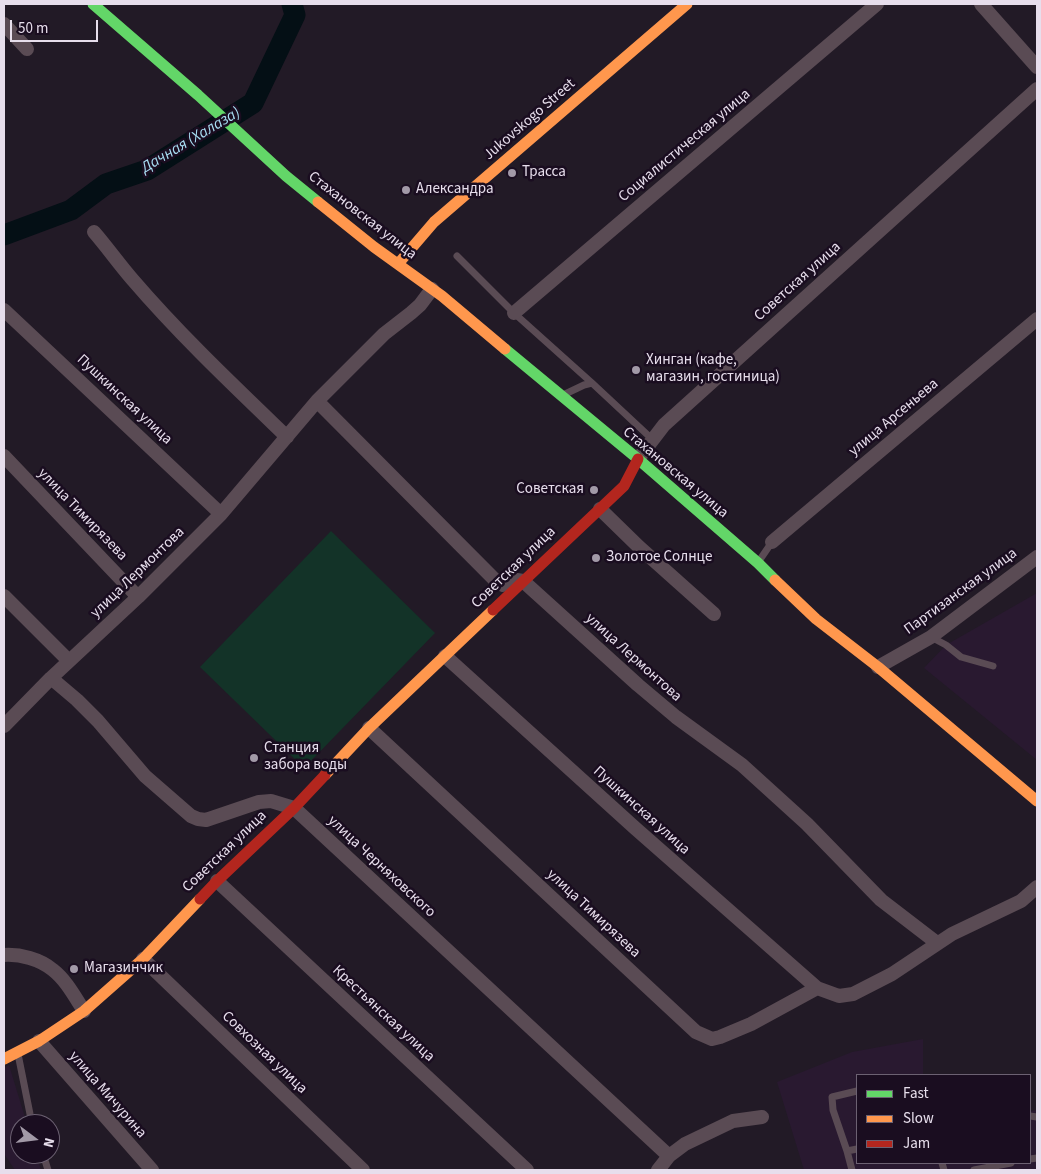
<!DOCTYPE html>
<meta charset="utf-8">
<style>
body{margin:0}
#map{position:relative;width:1041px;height:1174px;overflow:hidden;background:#221a26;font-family:"Source Sans 3",sans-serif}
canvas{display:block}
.frame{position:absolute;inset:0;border:5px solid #e7deec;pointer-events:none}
.legend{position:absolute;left:856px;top:1074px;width:175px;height:90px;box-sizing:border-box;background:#1a0d20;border:1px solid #6c6172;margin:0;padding:6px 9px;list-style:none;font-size:15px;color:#e7deec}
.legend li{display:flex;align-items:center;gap:10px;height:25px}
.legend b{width:25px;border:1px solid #6c6172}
.north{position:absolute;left:10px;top:1114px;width:50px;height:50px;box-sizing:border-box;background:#1a0d20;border:1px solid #6c6172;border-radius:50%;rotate:105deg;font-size:14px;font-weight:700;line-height:20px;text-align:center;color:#e7deec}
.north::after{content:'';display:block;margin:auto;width:18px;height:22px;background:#a299a7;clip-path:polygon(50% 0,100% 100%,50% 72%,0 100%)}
.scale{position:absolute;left:10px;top:20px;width:88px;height:22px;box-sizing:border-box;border:2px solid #e7deec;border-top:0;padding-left:6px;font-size:15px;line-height:18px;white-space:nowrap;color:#e7deec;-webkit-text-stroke:4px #1a0d20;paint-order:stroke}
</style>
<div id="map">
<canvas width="1041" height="1174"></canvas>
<div class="frame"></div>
<ul class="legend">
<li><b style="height:6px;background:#63d668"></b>Fast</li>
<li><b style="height:6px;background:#ff974d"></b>Slow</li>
<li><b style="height:6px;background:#b3261e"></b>Jam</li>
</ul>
<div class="north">N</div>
<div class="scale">50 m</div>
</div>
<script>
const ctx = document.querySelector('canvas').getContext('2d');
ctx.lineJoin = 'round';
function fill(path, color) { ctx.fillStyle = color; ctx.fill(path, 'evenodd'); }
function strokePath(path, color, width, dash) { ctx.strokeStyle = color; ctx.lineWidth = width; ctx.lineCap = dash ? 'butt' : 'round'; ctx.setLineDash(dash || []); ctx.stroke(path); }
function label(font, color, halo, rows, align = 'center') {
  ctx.font = font + ' "Source Sans 3",sans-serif'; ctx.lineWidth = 5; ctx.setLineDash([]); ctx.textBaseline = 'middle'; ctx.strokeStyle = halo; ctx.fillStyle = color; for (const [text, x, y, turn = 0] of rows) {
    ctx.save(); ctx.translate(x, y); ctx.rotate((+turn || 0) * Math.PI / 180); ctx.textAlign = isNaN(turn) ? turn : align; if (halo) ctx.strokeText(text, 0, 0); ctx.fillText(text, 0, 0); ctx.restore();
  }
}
fill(new Path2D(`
 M 1037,593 L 1037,760 L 924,668 L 946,645 Z
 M 923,1039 L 923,1075 L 857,1075 L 857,1163 L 1030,1163 L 1030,1111 L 1037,1110 L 1037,1170 L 804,1170 L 777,1082 L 852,1052 Z
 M 9,1065 L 27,1124 L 20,1124 L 20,1154 L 36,1154 L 41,1170 L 15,1170 L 4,1154 L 4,1068 Z`), '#291930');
fill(new Path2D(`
 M 331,531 L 435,633 L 304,768 L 200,667 Z`), '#133328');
strokePath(new Path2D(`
 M 4,235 L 71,210 L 106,184 L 147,170 L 253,103 L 295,15 L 292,4`), '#040f15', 21);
strokePath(new Path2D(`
 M 457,256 L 514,313 L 592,383
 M 563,395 L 584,385 L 592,383 L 652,439
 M 759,561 L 772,542
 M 931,637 L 946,645 L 961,657 L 993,666
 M 18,1054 L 30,1114 L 33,1124
 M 1030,1116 L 1037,1117
 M 847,1151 L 857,1149
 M 43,1154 L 48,1170
 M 1030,1159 L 1037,1158
 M 942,1163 L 944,1170
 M 852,1170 L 847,1151 L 833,1110 L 832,1097 L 857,1091
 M 974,1170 L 1011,1163`), '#5a4b54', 7);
strokePath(new Path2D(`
 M 981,4 L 1037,67
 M 4,24 L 27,49
 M 94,232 C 107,247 119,264 132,279 C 180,335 234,386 287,437
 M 4,310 L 221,514
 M 514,313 L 877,4
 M 317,401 L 498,583 L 503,585 L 517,580 L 523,581 L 638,685 L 676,717 L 742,765 L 807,824 L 881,900 L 937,943
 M 4,456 L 138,597
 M 638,459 L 664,425 L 1037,89
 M 600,509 L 639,547 L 714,614
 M 772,542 L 1037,319
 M 4,596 L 69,661
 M 445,656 L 635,828 L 817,988 L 839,996 L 853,994 L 892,974 L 952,934 L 1021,901 L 1037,887
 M 878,667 L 931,637 L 1037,557
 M 51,678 L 77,700 L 98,721 L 145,776 L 191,816 L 198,819 L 206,820 L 259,802 L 271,801 L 294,808 L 669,1156
 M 4,726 L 51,678 L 138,597 L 221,514 L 317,401 L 384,334 L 411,313 L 420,305 L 432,289
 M 369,728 L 696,1032 L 712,1039 L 720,1037 L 751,1024 L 817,988
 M 217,881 L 527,1170
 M 4,955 C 20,954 40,959 53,970 C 66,980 75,997 84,1011
 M 143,959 L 363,1170
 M 39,1041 L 152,1170
 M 658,1170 L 669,1156 L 685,1144 L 733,1121 L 762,1117`), '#5a4b54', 14);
strokePath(new Path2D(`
 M 93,4 L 198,95 L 286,176 L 318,202
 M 505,349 L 638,459 L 758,563 L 775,580`), '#63d668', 11);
strokePath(new Path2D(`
 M 318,202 L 374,247 L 442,296 L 505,349
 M 398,264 L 434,222 L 687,4
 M 775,580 L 816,619 L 878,667 L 1037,801
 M 325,775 L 369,728 L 493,610
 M 4,1059 L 39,1041 L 84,1011 L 143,959 L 200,899`), '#ff974d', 11);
strokePath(new Path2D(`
 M 493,610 L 624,486 L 638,459
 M 200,899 L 217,881 L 294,808 L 325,775`), '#b3261e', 11);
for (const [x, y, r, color] of [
 [512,173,5,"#a299a7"],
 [406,190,5,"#a299a7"],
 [636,370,5,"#a299a7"],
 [594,490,5,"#a299a7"],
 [596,558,5,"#a299a7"],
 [254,758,5,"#a299a7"],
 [74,969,5,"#a299a7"]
]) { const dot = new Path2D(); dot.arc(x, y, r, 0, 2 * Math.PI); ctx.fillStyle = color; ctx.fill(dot); strokePath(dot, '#1a0d20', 2); }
label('15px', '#e7deec', '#1a0d20', [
 ["Jukovskogo Street",530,120,-41],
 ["Социалистическая улица",685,146,-40],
 ["Стахановская улица",362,216,38],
 ["Советская улица",798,282,-42],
 ["Пушкинская улица",124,400,43],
 ["улица Арсеньева",894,418,-40],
 ["Стахановская улица",675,473,40],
 ["улица Тимирязева",82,515,46],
 ["Советская улица",514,568,-44],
 ["улица Лермонтова",138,573,-44],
 ["Партизанская улица",961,592,-36],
 ["улица Лермонтова",633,658,42],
 ["Пушкинская улица",641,811,42],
 ["Советская улица",225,852,-44],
 ["улица Черняховского",381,867,43],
 ["улица Тимирязева",593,914,43],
 ["Крестьянская улица",383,1014,43],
 ["Совхозная улица",264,1053,44],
 ["улица Мичурина",107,1095,49]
]);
label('15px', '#e7deec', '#1a0d20', [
 ["Трасса",522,173],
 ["Александра",416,190],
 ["Хинган (кафе,",646,361],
 ["магазин, гостиница)",646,378],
 ["Советская",584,490,"right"],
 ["Золотое Солнце",606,558],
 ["Станция",264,749],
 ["забора воды",264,766],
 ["Магазинчик",84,969]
], 'left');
label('italic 16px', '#a8def3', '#1a0d20', [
 ["Дачная (Халаза)",191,141,-31]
]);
</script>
